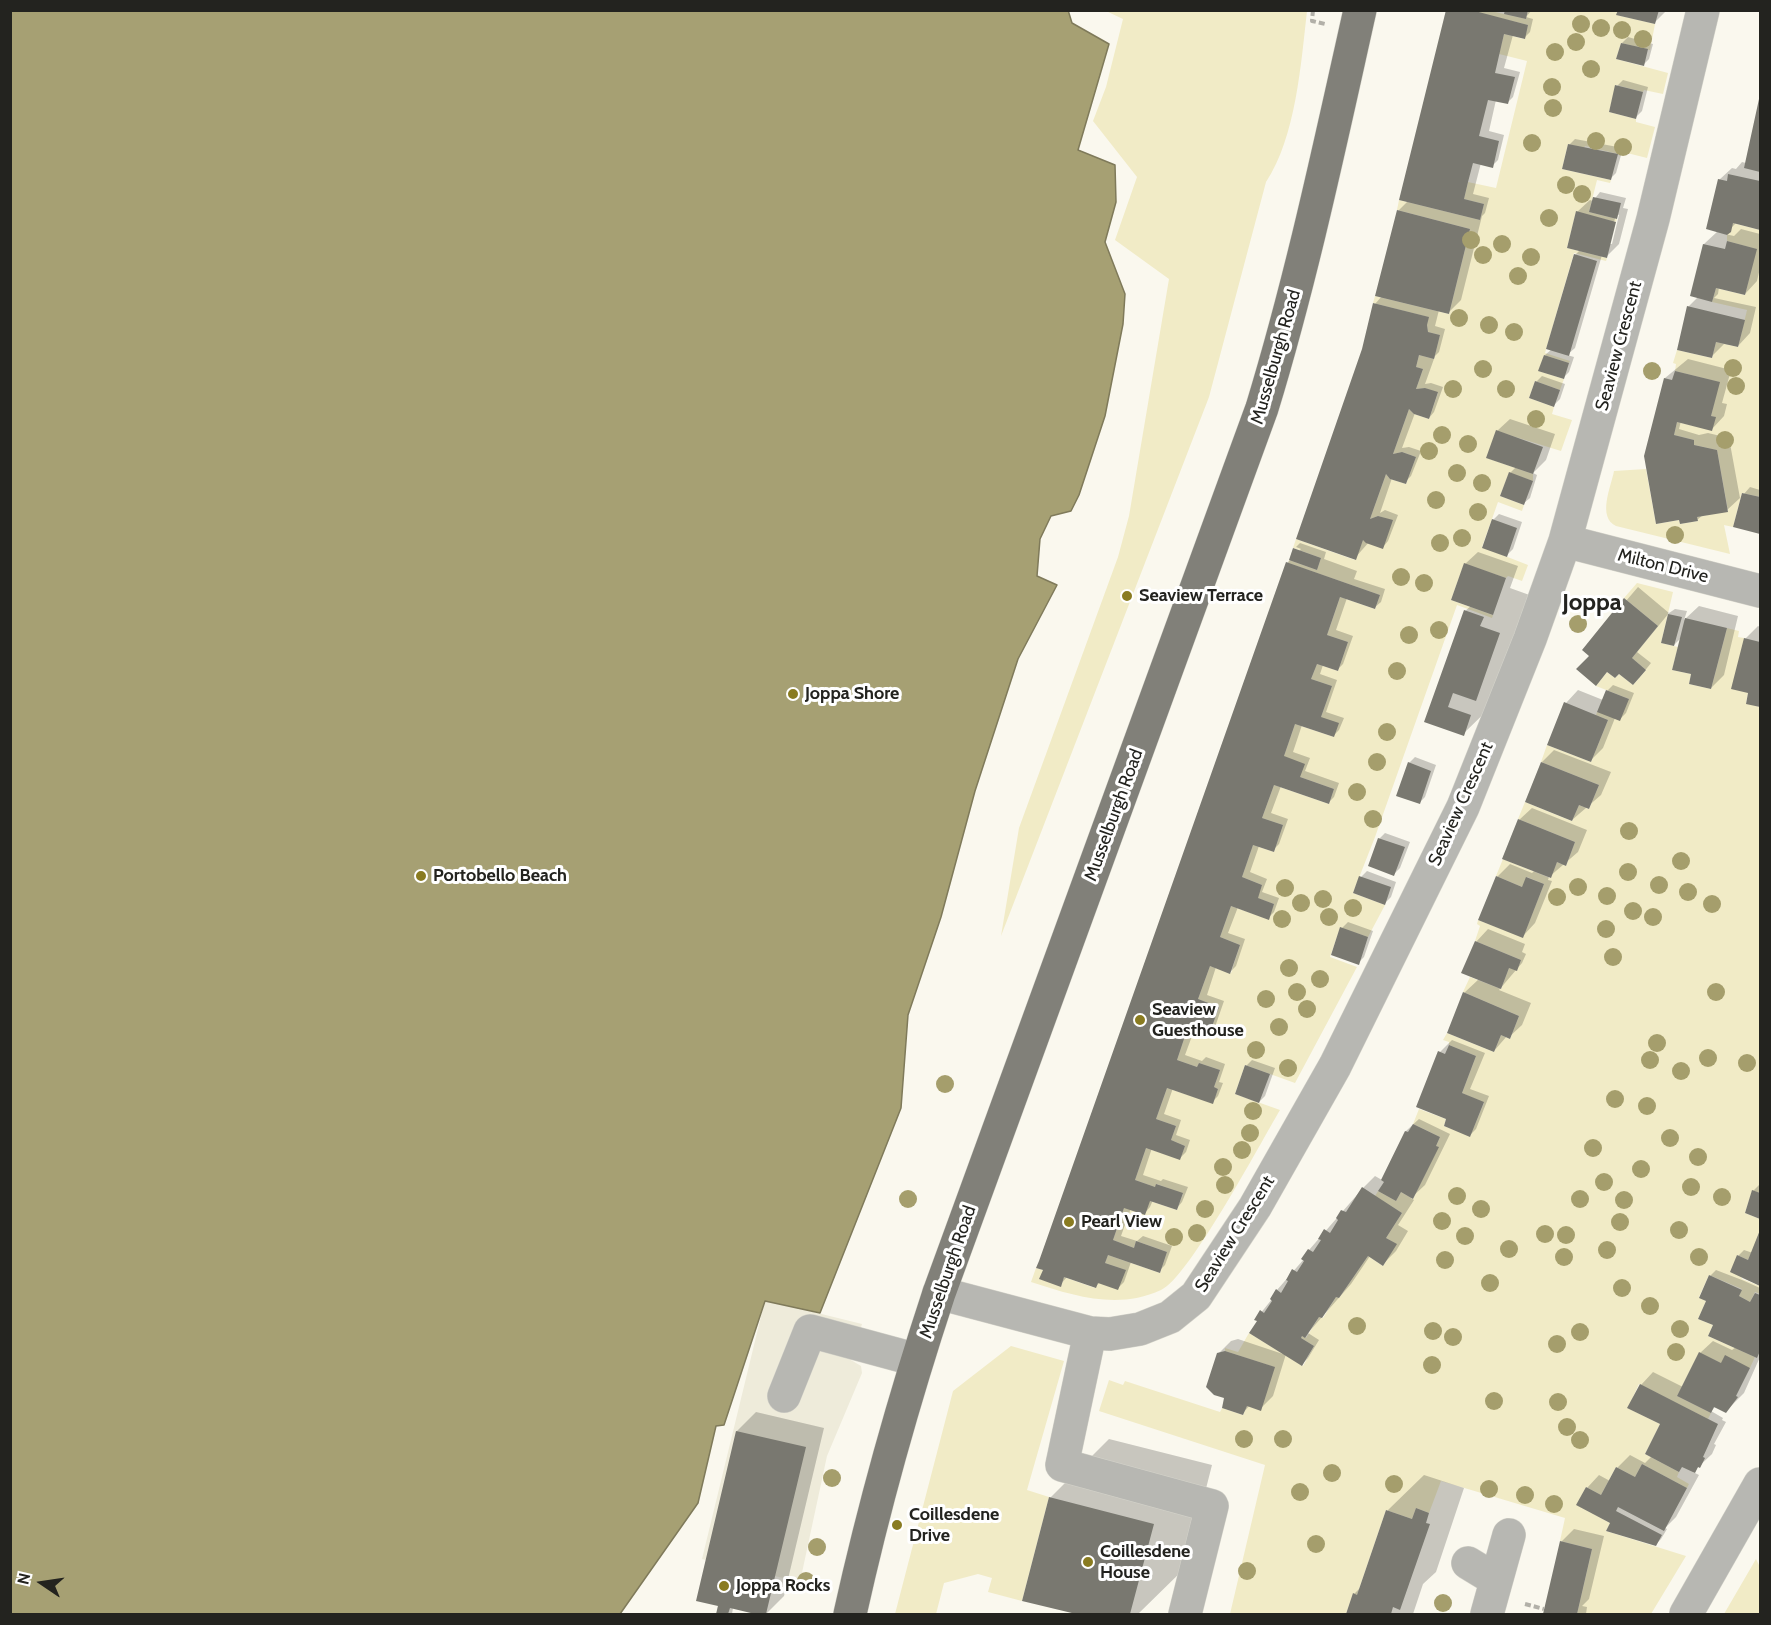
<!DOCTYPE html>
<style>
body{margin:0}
#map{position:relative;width:1771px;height:1625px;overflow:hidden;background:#faf8ee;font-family:Cabin,sans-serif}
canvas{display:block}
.frame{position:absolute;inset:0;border:12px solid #23231f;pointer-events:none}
.north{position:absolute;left:12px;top:1553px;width:60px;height:60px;-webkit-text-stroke:4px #fff;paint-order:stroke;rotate:283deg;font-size:16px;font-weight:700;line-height:24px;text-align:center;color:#23231f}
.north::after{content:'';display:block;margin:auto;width:21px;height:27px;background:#23231f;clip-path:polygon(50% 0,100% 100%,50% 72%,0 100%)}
</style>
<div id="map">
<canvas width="1771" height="1625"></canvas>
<div class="frame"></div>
<div class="north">N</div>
</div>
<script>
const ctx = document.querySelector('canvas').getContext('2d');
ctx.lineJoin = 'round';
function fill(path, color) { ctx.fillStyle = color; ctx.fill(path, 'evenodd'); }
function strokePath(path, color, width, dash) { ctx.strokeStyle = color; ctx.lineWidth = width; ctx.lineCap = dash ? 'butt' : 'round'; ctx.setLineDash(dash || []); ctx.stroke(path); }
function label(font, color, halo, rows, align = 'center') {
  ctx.font = font + ' Cabin,sans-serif'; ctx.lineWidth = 6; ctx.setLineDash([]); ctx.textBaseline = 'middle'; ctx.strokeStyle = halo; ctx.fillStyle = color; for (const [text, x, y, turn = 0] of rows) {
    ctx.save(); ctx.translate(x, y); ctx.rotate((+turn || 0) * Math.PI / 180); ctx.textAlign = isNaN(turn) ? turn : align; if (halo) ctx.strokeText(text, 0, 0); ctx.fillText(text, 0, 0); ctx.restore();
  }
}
fill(new Path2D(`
 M 765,1300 L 862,1324 L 851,1360 L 861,1366 L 862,1373 L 827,1456 L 800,1582 L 702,1559 Z`), '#eeebda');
fill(new Path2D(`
 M 1106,11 L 1307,11 C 1301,63 1296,137 1266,182 L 1209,397 L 1001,936 L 1019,828 L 1118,557 L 1129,516 L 1169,279 L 1115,240 L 1137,177 L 1093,121 L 1106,87 L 1123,19 Z
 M 1471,11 L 1491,11 L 1526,19 L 1528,11 L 1618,11 L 1617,15 L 1655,24 L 1650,50 L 1621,43 L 1616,59 L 1668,73 L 1663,94 L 1644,90 L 1643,92 L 1616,85 L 1609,112 L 1636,119 L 1636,122 L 1655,127 L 1647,158 L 1619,151 L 1618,154 L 1585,146 L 1584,148 L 1568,144 L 1562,169 L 1611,180 L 1610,183 L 1597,180 L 1589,212 L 1617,219 L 1616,222 L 1576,212 L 1567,248 L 1607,258 L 1606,261 L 1574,253 L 1545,353 L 1570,361 L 1569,363 L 1544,355 L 1539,371 L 1564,379 L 1560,390 L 1535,381 L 1529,398 L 1554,407 L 1552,414 L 1572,420 L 1561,451 L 1496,431 L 1487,458 L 1533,474 L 1533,481 L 1509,473 L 1500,496 L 1524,505 L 1522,511 L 1498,502 L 1482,547 L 1528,565 L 1522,581 L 1508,576 L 1506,578 L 1464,564 L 1451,600 L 1493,615 L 1492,618 L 1457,605 L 1375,837 L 1353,893 L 1385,905 L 1368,937 L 1340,928 L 1330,957 L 1357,967 L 1295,1083 L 1245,1065 L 1235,1094 L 1280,1110 C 1261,1142 1188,1279 1161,1290 C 1118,1310 1074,1296 1031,1282 L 1036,1268 L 1043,1270 L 1040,1279 L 1061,1286 L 1064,1277 L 1095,1288 L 1098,1283 L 1125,1270 L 1105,1263 L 1108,1255 L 1160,1273 L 1167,1252 L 1136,1241 L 1134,1248 L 1113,1240 L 1124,1208 L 1150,1201 L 1177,1210 L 1183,1194 L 1157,1184 L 1155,1187 L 1135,1180 L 1146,1148 L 1180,1159 L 1185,1146 L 1171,1140 L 1176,1126 L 1156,1119 L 1167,1088 L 1213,1103 L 1218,1089 L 1214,1087 L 1220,1070 L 1199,1063 L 1197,1067 L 1177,1060 L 1188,1027 L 1209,1035 L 1219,1007 L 1198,999 L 1210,966 L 1231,973 L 1240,945 L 1220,937 L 1231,906 L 1268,919 L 1274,904 L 1257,898 L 1262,885 L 1242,877 L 1253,845 L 1274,852 L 1283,825 L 1262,818 L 1274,785 L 1329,804 L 1334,789 L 1300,777 L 1284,756 L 1295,724 L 1334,737 L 1321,717 L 1332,686 L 1311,679 L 1317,664 L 1338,671 L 1348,642 L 1327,635 L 1340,597 L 1375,609 L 1380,595 L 1288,563 L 1289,560 L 1317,570 L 1321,558 L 1293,548 L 1296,539 L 1355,560 L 1363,540 L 1393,521 L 1378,516 L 1370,519 L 1386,474 L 1390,479 L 1406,484 L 1416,457 L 1402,452 L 1393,454 L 1409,409 L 1414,414 L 1429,419 L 1438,393 L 1425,388 L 1416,389 L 1423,369 L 1416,367 L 1419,355 L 1434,359 L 1440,335 L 1428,332 L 1427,325 L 1428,317 L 1373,303 L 1375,296 L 1449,314 L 1470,229 L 1397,210 L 1399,200 L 1480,220 L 1484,204 L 1464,199 L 1468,182 L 1496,188 L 1527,61 L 1499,54 L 1504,34 L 1524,39 L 1528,25 Z
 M 1733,223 L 1760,230 L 1760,497 L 1742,493 L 1733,527 L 1724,525 L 1730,554 L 1616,526 C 1597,517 1611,487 1614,471 L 1646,469 L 1656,524 L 1679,520 L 1680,524 L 1698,521 L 1697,517 L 1728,511 L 1717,450 L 1694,445 L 1694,440 L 1674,435 L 1677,422 L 1712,430 L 1715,417 L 1711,416 L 1719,382 L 1675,371 L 1676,364 L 1673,363 L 1677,350 L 1712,358 L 1716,342 L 1738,347 L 1747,310 L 1712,302 L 1716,288 L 1745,295 L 1756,249 L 1727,241 L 1727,235 Z
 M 1637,583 L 1673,592 L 1661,643 L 1678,647 L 1672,670 L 1691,674 L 1689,684 L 1711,689 L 1727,628 L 1739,631 L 1738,637 L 1744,638 L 1748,693 L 1746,703 L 1760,707 L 1760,1193 L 1752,1191 L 1745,1213 L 1760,1219 L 1760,1233 L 1748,1260 L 1737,1255 L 1742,1279 L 1760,1286 L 1760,1294 L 1755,1292 L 1750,1302 L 1739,1296 L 1742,1289 L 1709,1275 L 1699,1297 L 1706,1301 L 1698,1319 L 1713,1325 L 1708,1336 L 1755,1357 L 1750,1368 L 1721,1363 L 1699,1353 L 1677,1396 L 1711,1413 L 1708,1419 L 1639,1384 L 1628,1408 L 1660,1424 L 1645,1454 L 1679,1472 L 1677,1477 L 1689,1484 L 1687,1488 L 1642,1464 L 1635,1477 L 1616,1467 L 1601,1495 L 1586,1487 L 1577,1505 L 1610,1523 L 1606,1531 L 1686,1556 L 1651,1614 L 1577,1614 L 1592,1549 L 1560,1541 L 1565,1518 L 1441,1481 L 1429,1513 L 1416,1508 L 1412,1519 L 1386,1510 L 1357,1595 L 1353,1594 L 1346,1614 L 1230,1614 L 1265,1465 L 1099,1411 L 1109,1380 L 1123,1385 L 1125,1381 L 1220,1412 L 1222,1408 L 1243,1415 L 1247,1406 L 1274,1367 L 1225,1351 L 1225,1348 L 1238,1352 L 1249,1333 L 1303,1366 L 1314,1346 L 1301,1338 L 1302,1336 L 1306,1338 L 1319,1317 L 1323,1318 L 1336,1297 L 1339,1298 L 1368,1256 L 1383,1266 L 1396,1244 L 1386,1238 L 1402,1213 L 1375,1196 L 1378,1191 L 1396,1201 L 1401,1192 L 1413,1199 L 1438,1147 L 1436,1146 L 1440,1137 L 1413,1124 L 1419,1109 L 1446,1119 L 1444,1126 L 1470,1136 L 1484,1103 L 1462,1093 L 1476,1056 L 1449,1045 L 1449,1042 L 1443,1040 L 1447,1033 L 1494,1052 L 1501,1035 L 1510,1039 L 1519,1016 L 1463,992 L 1470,977 L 1501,989 L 1509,968 L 1517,970 L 1521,960 L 1475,941 L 1480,926 L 1477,924 L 1478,920 L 1523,937 L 1544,884 L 1527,877 L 1522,887 L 1496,876 L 1503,859 L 1550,878 L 1557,862 L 1566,866 L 1575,842 L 1518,819 L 1525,802 L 1572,821 L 1579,805 L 1589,809 L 1599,785 L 1541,762 L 1547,745 L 1591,762 L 1608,720 L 1596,715 L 1597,712 L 1629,699 L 1596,686 L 1607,672 L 1615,678 L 1619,674 L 1633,685 L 1646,670 L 1632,658 L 1658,626 L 1624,598 Z
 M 1011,1346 L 1064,1361 L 1027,1490 L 1049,1497 L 1022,1601 L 988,1592 L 992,1578 L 978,1574 L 944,1583 L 936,1614 L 895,1614 L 953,1391 Z
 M 1756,1559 L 1760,1567 L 1760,1614 L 1724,1614 Z`), '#f1ebc6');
const water = new Path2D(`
 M 11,10 L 1068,10 L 1072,23 L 1109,44 L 1078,150 L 1115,165 L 1116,202 L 1105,242 L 1125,294 L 1123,324 L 1105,416 L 1079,495 L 1071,511 L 1051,516 L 1040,539 L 1037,576 L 1057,585 L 1018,659 L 975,791 L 941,917 L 908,1015 L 901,1108 L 820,1313 L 765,1301 L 724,1425 L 716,1426 L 698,1503 L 620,1614 L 11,1614 Z`);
fill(water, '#a6a073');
strokePath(water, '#7f7a5a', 1.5);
fill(new Path2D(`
 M 1448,10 L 1532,10 L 1526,17 L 1533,19 L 1530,32 L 1524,38 L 1513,35 L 1504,68 L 1520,72 L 1513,97 L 1507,103 L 1496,100 L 1489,131 L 1504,135 L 1498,160 L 1492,166 L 1481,163 L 1473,194 L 1489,198 L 1485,213 L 1482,216 L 1461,300 L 1448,313 L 1439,310 L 1435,326 L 1445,329 L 1439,352 L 1435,356 L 1425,384 L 1431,383 L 1443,387 L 1434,412 L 1429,418 L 1415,413 L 1402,448 L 1409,447 L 1421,451 L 1411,476 L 1405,482 L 1392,478 L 1380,513 L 1385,510 L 1398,515 L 1388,541 L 1383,547 L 1369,542 L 1355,558 L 1364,349 L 1375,304 L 1382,296 L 1398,211 L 1408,201 Z
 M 1619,10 L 1667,10 L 1655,22 Z
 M 1628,37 L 1653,44 L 1649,59 L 1643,65 L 1622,43 Z
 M 1623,80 L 1648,87 L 1642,111 L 1636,117 L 1617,86 Z
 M 1760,101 L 1760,229 L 1736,223 L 1725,234 L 1734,236 L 1741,229 L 1760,234 L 1760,268 L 1757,281 L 1745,294 L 1719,287 L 1718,294 L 1714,298 L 1756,307 L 1750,333 L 1738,346 L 1724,344 L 1712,356 L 1688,307 L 1698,297 L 1704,244 L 1718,231 L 1719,180 L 1732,168 L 1736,169 L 1742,162 L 1746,163 Z
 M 1575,139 L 1623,148 L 1616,173 L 1610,179 L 1569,145 Z
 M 1600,192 L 1626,198 L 1623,208 L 1628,209 L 1619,244 L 1607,256 L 1602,255 L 1575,348 L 1567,355 L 1574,357 L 1569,372 L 1563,378 L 1545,355 L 1552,349 L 1575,255 L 1580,250 L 1577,212 L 1590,200 L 1593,201 ZM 1616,214 L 1619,215 L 1612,244 L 1609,244 Z
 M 1688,359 L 1731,370 L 1722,403 L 1727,404 L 1724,416 L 1712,429 L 1681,421 L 1679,429 L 1699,435 L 1708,433 L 1729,438 L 1740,498 L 1727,510 L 1703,515 L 1697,520 L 1681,523 L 1665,378 Z
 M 1542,376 L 1565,384 L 1560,399 L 1554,405 L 1536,382 Z
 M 1510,419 L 1555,434 L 1546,460 L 1533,473 L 1537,475 L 1530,498 L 1524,503 L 1510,473 L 1516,467 L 1497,431 Z
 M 1750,487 L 1760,490 L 1760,532 L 1735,526 L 1744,494 Z
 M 1499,514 L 1522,522 L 1513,549 L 1507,555 L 1493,520 Z
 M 1300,543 L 1326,552 L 1324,559 L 1357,571 L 1354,579 L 1385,589 L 1381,602 L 1375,607 L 1347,598 L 1336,630 L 1353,636 L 1343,664 L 1337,670 L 1323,665 L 1320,674 L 1337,680 L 1326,712 L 1344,718 L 1339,730 L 1333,736 L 1302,725 L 1293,752 L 1310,758 L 1305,771 L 1339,783 L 1334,797 L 1329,802 L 1281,786 L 1271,813 L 1288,819 L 1279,844 L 1273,850 L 1259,846 L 1250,872 L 1267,879 L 1262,892 L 1279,898 L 1274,912 L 1268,918 L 1238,907 L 1228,933 L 1245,939 L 1236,966 L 1230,972 L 1216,967 L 1207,995 L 1224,1001 L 1215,1027 L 1209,1033 L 1195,1028 L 1185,1055 L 1202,1061 L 1206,1057 L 1225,1064 L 1219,1082 L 1223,1083 L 1218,1096 L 1212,1102 L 1173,1088 L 1164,1114 L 1181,1120 L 1176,1135 L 1190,1140 L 1186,1152 L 1180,1158 L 1152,1148 L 1143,1175 L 1161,1181 L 1163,1179 L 1188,1187 L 1182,1202 L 1177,1208 L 1153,1200 L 1150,1207 L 1145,1213 L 1131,1208 L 1121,1236 L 1137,1241 L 1143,1236 L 1172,1246 L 1165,1265 L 1159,1271 L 1131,1262 L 1124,1282 L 1118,1288 L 1100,1282 L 1095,1287 L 1067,1277 L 1060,1285 L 1287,563 L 1301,549 L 1296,547 Z
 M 1478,552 L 1518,566 L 1510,588 L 1535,597 L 1499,699 L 1463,734 L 1426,721 L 1465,611 L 1471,606 L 1465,564 Z
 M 1638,587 L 1669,613 L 1637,652 L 1651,663 L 1639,678 L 1608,670 L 1584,650 Z
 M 1699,606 L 1738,616 L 1724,675 L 1711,688 L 1693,673 L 1682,637 L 1674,645 L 1663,642 L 1669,613 L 1675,609 L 1687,611 L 1684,620 Z
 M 1758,626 L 1760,627 L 1760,706 L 1748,702 L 1750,692 L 1745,639 Z
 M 1613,685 L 1634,693 L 1626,713 L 1620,719 L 1615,718 L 1603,748 L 1591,760 L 1566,703 L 1578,690 L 1603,700 L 1607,691 Z
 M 1554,750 L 1611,772 L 1601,795 L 1572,820 L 1542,762 Z
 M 1415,757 L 1436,765 L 1425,797 L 1419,803 L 1409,763 Z
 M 1532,808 L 1587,830 L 1578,852 L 1549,877 L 1548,880 L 1552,881 L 1535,923 L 1523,936 L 1497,877 L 1510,864 L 1532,873 L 1535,870 L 1519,820 Z
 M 1385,833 L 1410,842 L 1400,868 L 1394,874 L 1379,839 Z
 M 1367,871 L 1396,882 L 1391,897 L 1385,903 L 1361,877 Z
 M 1348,922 L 1373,931 L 1364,957 L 1358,963 L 1342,928 Z
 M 1488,929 L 1525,944 L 1522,952 L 1526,954 L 1522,963 L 1499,990 L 1531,1003 L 1522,1025 L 1509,1037 L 1507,1036 L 1494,1051 L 1464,993 L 1479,979 L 1476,942 Z
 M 1452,1040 L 1485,1053 L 1470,1089 L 1489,1096 L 1476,1129 L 1470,1135 L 1448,1120 L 1440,1052 Z
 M 1252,1060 L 1275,1068 L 1265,1096 L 1259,1102 L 1246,1066 Z
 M 1419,1119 L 1450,1134 L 1425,1185 L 1411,1198 L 1414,1200 L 1398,1225 L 1408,1231 L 1396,1251 L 1383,1264 L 1370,1256 L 1351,1284 L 1308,1333 L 1319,1340 L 1308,1358 L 1302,1364 L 1286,1354 L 1273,1396 L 1260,1409 L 1250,1405 L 1243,1413 L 1226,1399 L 1218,1354 L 1231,1341 L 1238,1339 L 1283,1354 L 1259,1321 L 1256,1319 L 1272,1299 L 1277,1290 L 1304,1259 L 1309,1250 L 1363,1188 L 1375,1176 L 1382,1180 L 1406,1131 Z
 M 1759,1185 L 1760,1186 L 1760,1217 L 1747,1212 L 1753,1191 Z
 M 1760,1233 L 1760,1285 L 1743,1278 L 1742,1280 L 1760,1288 L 1760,1357 L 1744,1393 L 1726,1411 L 1716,1406 L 1711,1411 L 1723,1418 L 1722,1420 L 1726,1422 L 1714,1444 L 1716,1445 L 1712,1454 L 1693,1472 L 1699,1475 L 1676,1517 L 1665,1528 L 1667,1529 L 1661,1539 L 1655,1545 L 1615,1517 L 1587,1488 L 1599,1475 L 1610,1481 L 1617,1468 L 1630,1455 L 1645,1463 L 1652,1456 L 1662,1424 L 1641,1385 L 1653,1372 L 1683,1387 L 1700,1353 L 1713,1341 L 1732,1350 L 1736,1347 L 1717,1319 L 1708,1300 L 1701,1297 L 1710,1276 L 1716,1270 L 1742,1280 L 1746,1270 L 1738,1256 L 1744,1250 L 1753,1253 Z
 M 756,1412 L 824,1428 L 784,1596 L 766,1614 L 733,1608 L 732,1614 L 717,1614 L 737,1431 Z
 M 1109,1439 L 1212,1465 L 1186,1567 L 1138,1614 L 1081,1614 L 1024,1600 L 1050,1498 Z
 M 1424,1475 L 1464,1488 L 1436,1572 L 1423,1584 L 1413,1614 L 1347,1614 L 1354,1594 L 1361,1587 L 1388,1510 Z
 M 1574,1529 L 1604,1536 L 1589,1599 L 1582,1606 L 1587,1607 L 1586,1614 L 1544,1614 L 1561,1542 Z`), '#0003');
fill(new Path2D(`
 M 1446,10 L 1471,10 L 1528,25 L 1525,39 L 1504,34 L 1495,73 L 1515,77 L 1508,104 L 1488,100 L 1479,136 L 1499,141 L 1493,168 L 1473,163 L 1468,182 L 1464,199 L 1484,204 L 1480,220 L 1399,200 Z
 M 1505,10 L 1528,10 L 1526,19 L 1504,14 Z
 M 1618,10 L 1659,10 L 1655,24 L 1616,15 Z
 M 1621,43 L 1648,49 L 1644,66 L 1616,59 Z
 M 1615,85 L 1643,92 L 1636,119 L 1609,112 Z
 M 1759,99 L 1760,99 L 1760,172 L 1744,168 Z
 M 1568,144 L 1618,154 L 1611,180 L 1562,169 Z
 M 1728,174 L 1760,181 L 1760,230 L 1733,223 L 1731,232 L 1727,235 L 1706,229 L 1718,179 L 1727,181 Z
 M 1593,197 L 1621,203 L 1617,219 L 1589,212 Z
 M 1397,210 L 1470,229 L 1449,314 L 1375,296 Z
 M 1576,211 L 1616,222 L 1607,258 L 1567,248 Z
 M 1727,241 L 1757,249 L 1745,295 L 1716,288 L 1712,302 L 1690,296 L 1703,244 L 1725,249 Z
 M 1574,254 L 1597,261 L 1569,356 L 1546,349 Z
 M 1373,303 L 1429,317 L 1427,325 L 1428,332 L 1440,335 L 1434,359 L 1419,355 L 1416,367 L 1423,369 L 1416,389 L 1425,388 L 1438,392 L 1429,419 L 1414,414 L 1409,409 L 1393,454 L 1402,452 L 1416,457 L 1406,484 L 1390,479 L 1386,474 L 1370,519 L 1378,516 L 1393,520 L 1383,549 L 1366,543 L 1363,540 L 1356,560 L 1296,539 L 1362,349 Z
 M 1687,306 L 1745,320 L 1738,347 L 1716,342 L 1712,358 L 1677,350 Z
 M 1544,355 L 1569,363 L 1564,379 L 1538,371 Z
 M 1675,371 L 1720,382 L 1711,416 L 1716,417 L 1712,431 L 1677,422 L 1674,435 L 1694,440 L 1694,445 L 1717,450 L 1728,512 L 1697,517 L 1698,521 L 1680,524 L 1679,520 L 1656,524 L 1644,456 L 1664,378 L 1672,380 Z
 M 1535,381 L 1560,390 L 1554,407 L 1529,398 Z
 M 1496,430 L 1543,447 L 1533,474 L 1486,458 Z
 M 1509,472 L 1533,481 L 1524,505 L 1500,496 Z
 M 1742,493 L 1760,497 L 1760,534 L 1733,527 Z
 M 1492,519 L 1517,528 L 1507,557 L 1482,548 Z
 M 1293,548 L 1321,558 L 1317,570 L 1289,560 Z
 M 1286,562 L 1380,595 L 1375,609 L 1340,597 L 1327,635 L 1348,642 L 1338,671 L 1317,664 L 1311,679 L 1332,686 L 1321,717 L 1339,723 L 1334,737 L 1295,724 L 1284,756 L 1305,764 L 1300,777 L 1334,789 L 1329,804 L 1274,785 L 1262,818 L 1283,825 L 1274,852 L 1253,845 L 1242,877 L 1262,885 L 1258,898 L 1274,904 L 1269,920 L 1231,906 L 1220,937 L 1240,945 L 1230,974 L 1210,966 L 1198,999 L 1219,1007 L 1209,1035 L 1188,1027 L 1177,1060 L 1197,1067 L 1199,1063 L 1220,1070 L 1214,1087 L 1218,1089 L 1213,1104 L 1167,1088 L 1156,1119 L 1176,1126 L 1171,1140 L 1185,1146 L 1180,1160 L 1146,1148 L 1135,1180 L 1155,1187 L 1156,1184 L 1183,1193 L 1177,1210 L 1150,1201 L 1145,1215 L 1124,1208 L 1113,1240 L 1134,1248 L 1136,1241 L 1167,1252 L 1160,1273 L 1108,1255 L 1105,1263 L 1126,1270 L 1118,1290 L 1098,1283 L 1096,1288 L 1064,1277 L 1061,1287 L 1039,1279 L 1043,1270 L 1036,1268 L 1039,1261 Z
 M 1464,563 L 1506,578 L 1493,615 L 1451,600 Z
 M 1624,598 L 1658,626 L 1632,658 L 1646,670 L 1633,685 L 1619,674 L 1615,678 L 1607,672 L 1596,686 L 1576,669 L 1589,656 L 1582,650 Z
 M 1464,610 L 1484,617 L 1480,626 L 1500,633 L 1476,701 L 1453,693 L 1448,707 L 1471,715 L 1464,736 L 1424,722 Z
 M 1668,614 L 1682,617 L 1674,646 L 1661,643 Z
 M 1685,618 L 1727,628 L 1711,689 L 1689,684 L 1691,674 L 1672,670 Z
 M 1744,638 L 1760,642 L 1760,707 L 1746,704 L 1748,693 L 1731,689 Z
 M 1606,690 L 1629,699 L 1620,721 L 1597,712 Z
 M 1564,702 L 1608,720 L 1591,762 L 1547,745 Z
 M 1408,762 L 1431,771 L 1420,804 L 1396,796 Z
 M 1541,762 L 1599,785 L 1589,809 L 1579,805 L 1572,821 L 1525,802 Z
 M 1518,819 L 1575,842 L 1566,866 L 1557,862 L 1551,878 L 1502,859 Z
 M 1378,838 L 1405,847 L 1394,876 L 1368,866 Z
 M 1359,876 L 1391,887 L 1385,905 L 1353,893 Z
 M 1496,876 L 1522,887 L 1526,877 L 1544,884 L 1523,938 L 1478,920 Z
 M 1340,927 L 1368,937 L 1359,965 L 1331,955 Z
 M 1475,941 L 1521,960 L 1517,971 L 1509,968 L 1501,989 L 1461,973 Z
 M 1463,992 L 1519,1016 L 1510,1039 L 1501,1035 L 1494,1052 L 1447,1033 Z
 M 1449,1045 L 1476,1056 L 1462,1093 L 1484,1102 L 1470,1137 L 1444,1126 L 1446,1119 L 1416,1107 L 1438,1051 L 1445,1054 Z
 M 1245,1065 L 1270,1074 L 1259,1103 L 1235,1094 Z
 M 1413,1124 L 1440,1137 L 1436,1146 L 1439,1147 L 1413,1199 L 1401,1192 L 1396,1201 L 1378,1191 L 1384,1182 L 1381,1180 L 1405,1131 L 1408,1132 Z
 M 1362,1187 L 1402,1213 L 1386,1238 L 1397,1244 L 1383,1266 L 1368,1256 L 1339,1298 L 1336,1297 L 1322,1318 L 1319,1317 L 1305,1338 L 1302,1336 L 1301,1338 L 1314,1346 L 1302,1366 L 1249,1333 L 1257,1321 L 1254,1320 L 1260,1310 L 1264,1313 L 1272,1301 L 1270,1299 L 1276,1289 L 1281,1293 L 1288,1281 L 1286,1280 L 1292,1269 L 1297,1272 L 1304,1261 L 1301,1259 L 1308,1249 L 1313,1252 L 1321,1240 L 1318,1239 L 1324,1229 L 1330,1233 L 1338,1220 L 1336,1218 L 1341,1210 L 1346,1212 Z
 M 1752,1190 L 1760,1193 L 1760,1219 L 1745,1213 Z
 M 1760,1230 L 1760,1286 L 1730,1272 L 1737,1255 L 1748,1260 Z
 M 1709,1275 L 1742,1290 L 1739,1296 L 1750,1302 L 1755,1293 L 1760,1295 L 1760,1351 L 1757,1358 L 1708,1336 L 1713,1325 L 1698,1319 L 1706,1301 L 1699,1298 Z
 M 1225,1351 L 1275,1367 L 1261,1411 L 1247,1406 L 1243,1415 L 1222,1408 L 1224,1398 L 1214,1395 L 1206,1387 L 1217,1353 Z
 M 1699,1352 L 1721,1363 L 1725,1355 L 1750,1368 L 1736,1396 L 1738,1397 L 1726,1413 L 1714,1407 L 1711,1413 L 1677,1396 Z
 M 1640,1384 L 1718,1424 L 1703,1457 L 1705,1458 L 1700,1468 L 1698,1467 L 1695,1473 L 1682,1467 L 1679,1472 L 1645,1454 L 1660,1424 L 1627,1408 Z
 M 736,1431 L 806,1447 L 766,1614 L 755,1614 L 730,1608 L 728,1614 L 716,1614 L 718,1606 L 696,1601 Z
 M 1642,1464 L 1687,1488 L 1664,1531 L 1618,1507 L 1616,1511 L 1662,1535 L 1656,1546 L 1606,1531 L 1610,1523 L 1576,1505 L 1586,1487 L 1601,1495 L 1616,1467 L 1635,1477 Z
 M 1049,1497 L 1154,1524 L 1130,1614 L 1076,1614 L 1022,1601 Z
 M 1416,1508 L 1429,1513 L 1426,1523 L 1430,1524 L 1400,1610 L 1393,1607 L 1391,1614 L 1346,1614 L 1353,1593 L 1357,1595 L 1386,1510 L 1412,1519 Z
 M 1560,1541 L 1592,1549 L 1577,1614 L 1543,1614 Z`), '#797870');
const minor = new Path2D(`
 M 1565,541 L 1760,591
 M 939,1293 L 1090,1333 L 1110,1334 L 1140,1329 L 1170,1317 L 1196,1296 L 1255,1207 L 1335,1066 L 1463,807 L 1530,639 L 1565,541 L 1653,219 L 1703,10
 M 1090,1333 L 1062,1465 L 1212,1506 L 1185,1614
 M 784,1396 L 810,1331 L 917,1360
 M 1468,1563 L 1496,1580
 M 1487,1614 L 1509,1535
 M 1686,1614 L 1760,1484`);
const major = new Path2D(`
 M 850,1614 C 874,1506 904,1399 939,1293 L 1262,408 C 1302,277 1330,144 1360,10`);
strokePath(minor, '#d3d2c9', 34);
strokePath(major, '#d3d2c9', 34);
strokePath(new Path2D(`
 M 1313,10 L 1312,21 L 1325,24
 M 1525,1604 L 1544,1609`), '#b2b0a8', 4, [6, 3]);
strokePath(minor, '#b7b7b2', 33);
strokePath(major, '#818079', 33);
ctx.fillStyle = '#a59e6c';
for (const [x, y] of [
 [1581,24],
 [1601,28],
 [1622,30],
 [1643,39],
 [1576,42],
 [1555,52],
 [1591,69],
 [1552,87],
 [1553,108],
 [1596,141],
 [1532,143],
 [1623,147],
 [1566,185],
 [1582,194],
 [1549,218],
 [1471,240],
 [1502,244],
 [1483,255],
 [1531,257],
 [1518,276],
 [1459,318],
 [1489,325],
 [1514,332],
 [1733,368],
 [1483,369],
 [1652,371],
 [1736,386],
 [1453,389],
 [1506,389],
 [1536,419],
 [1442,435],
 [1725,440],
 [1468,444],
 [1429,451],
 [1457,473],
 [1482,483],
 [1436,500],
 [1478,512],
 [1675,535],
 [1462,538],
 [1440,543],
 [1401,577],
 [1424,583],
 [1578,624],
 [1439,630],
 [1409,635],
 [1397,671],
 [1387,732],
 [1377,762],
 [1357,792],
 [1373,819],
 [1629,831],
 [1681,861],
 [1628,872],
 [1659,885],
 [1578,887],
 [1285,888],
 [1688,892],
 [1607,896],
 [1557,897],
 [1323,899],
 [1301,903],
 [1712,904],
 [1353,908],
 [1633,911],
 [1329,917],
 [1653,917],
 [1282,919],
 [1606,929],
 [1613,957],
 [1289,968],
 [1320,979],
 [1297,992],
 [1716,992],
 [1266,999],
 [1307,1009],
 [1279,1027],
 [1657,1043],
 [1256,1050],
 [1708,1058],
 [1650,1060],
 [1747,1063],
 [1288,1068],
 [1681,1071],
 [945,1084],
 [1615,1099],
 [1647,1106],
 [1253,1111],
 [1250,1133],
 [1670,1138],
 [1593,1148],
 [1242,1150],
 [1698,1157],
 [1223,1167],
 [1641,1169],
 [1604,1182],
 [1225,1185],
 [1691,1187],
 [1457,1196],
 [1722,1197],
 [908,1199],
 [1580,1199],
 [1624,1200],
 [1205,1209],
 [1481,1209],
 [1442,1221],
 [1620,1222],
 [1679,1230],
 [1197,1233],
 [1545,1234],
 [1566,1235],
 [1465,1236],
 [1174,1237],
 [1509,1249],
 [1607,1250],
 [1564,1257],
 [1699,1257],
 [1445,1260],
 [1490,1283],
 [1622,1288],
 [1650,1306],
 [1357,1326],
 [1680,1329],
 [1433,1331],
 [1580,1332],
 [1453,1337],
 [1557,1344],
 [1676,1352],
 [1432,1365],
 [1494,1401],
 [1558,1402],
 [1567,1427],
 [1244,1439],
 [1283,1439],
 [1580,1440],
 [1332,1473],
 [832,1478],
 [1394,1484],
 [1489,1489],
 [1300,1492],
 [1525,1495],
 [1554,1504],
 [1316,1544],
 [817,1547],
 [1247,1571],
 [806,1581],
 [1443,1603]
]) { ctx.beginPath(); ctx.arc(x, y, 9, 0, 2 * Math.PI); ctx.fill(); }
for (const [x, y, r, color] of [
 [1127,596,6,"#897b20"],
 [793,694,6,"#897b20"],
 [421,876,6,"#897b20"],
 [1140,1020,6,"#897b20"],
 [1069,1222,6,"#897b20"],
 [897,1525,6,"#897b20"],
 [1088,1562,6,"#897b20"],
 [724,1586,6,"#897b20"]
]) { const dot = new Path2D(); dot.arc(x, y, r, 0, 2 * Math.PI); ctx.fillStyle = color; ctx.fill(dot); strokePath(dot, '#fff', 2); }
label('18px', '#23231f', '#fff', [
 ["Seaview Crescent",1619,346,-75],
 ["Musselburgh Road",1276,357,-74],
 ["Milton Drive",1663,566,14],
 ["Seaview Crescent",1461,804,-66],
 ["Musselburgh Road",1114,815,-70],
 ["Seaview Crescent",1235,1234,-58],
 ["Musselburgh Road",948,1272,-71]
]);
label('bold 18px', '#23231f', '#fff', [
 ["Seaview Terrace",1139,596],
 ["Joppa Shore",805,694],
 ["Portobello Beach",433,876],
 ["Seaview",1152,1010],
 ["Guesthouse",1152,1031],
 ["Pearl View",1081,1222],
 ["Coillesdene",909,1515],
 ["Drive",909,1536],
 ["Coillesdene",1100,1552],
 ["House",1100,1573],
 ["Joppa Rocks",736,1586]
], 'left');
label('bold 24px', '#23231f', '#fff', [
 ["Joppa",1592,603]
]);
</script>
